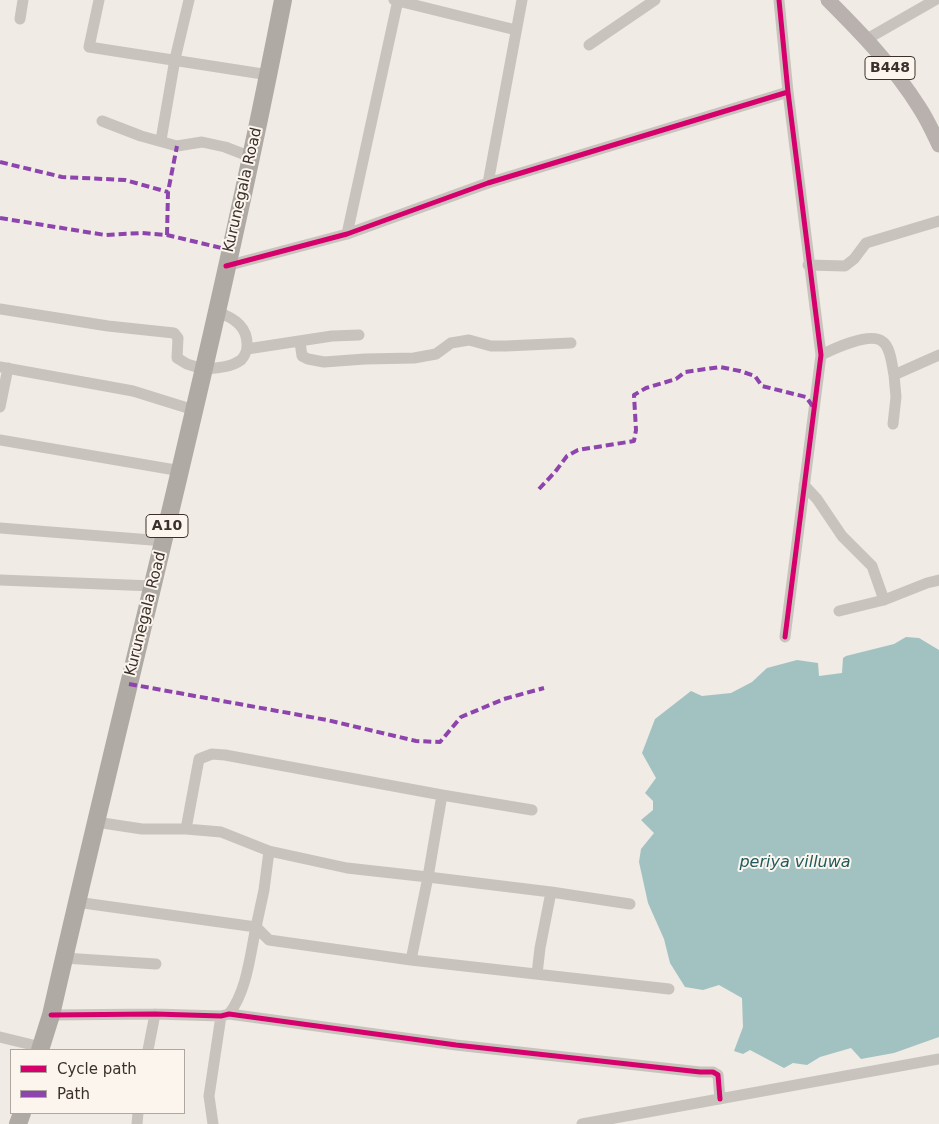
<!DOCTYPE html>
<style>
body{margin:0}
#map{position:relative;width:939px;height:1124px;overflow:hidden;background:#f0ebe5;font-family:"DejaVu Sans",sans-serif}
canvas{display:block}
.legend{position:absolute;left:10px;top:1049px;width:175px;height:65px;box-sizing:border-box;background:#fbf5ee;border:1px solid #aea6a0;margin:0;padding:6px 9px;list-style:none;font-size:15px;color:#3b302b}
.legend li{display:flex;align-items:center;gap:10px;height:25px}
.legend b{width:25px;border:1px solid #aea6a0}
</style>
<div id="map">
<canvas width="939" height="1124"></canvas>
<ul class="legend">
<li><b style="height:6px;background:#d6006c"></b>Cycle path</li>
<li><b style="height:6px;background:#8e44ad"></b>Path</li>
</ul>
</div>
<script>
const ctx = document.querySelector('canvas').getContext('2d');
ctx.lineJoin = 'round';
function fill(path, color) { ctx.fillStyle = color; ctx.fill(path, 'evenodd'); }
function strokePath(path, color, width, dash) { ctx.strokeStyle = color; ctx.lineWidth = width; ctx.lineCap = dash ? 'butt' : 'round'; ctx.setLineDash(dash || []); ctx.stroke(path); }
function label(font, color, halo, rows, align = 'center') {
  ctx.font = font + ' "DejaVu Sans",sans-serif'; ctx.lineWidth = 4; ctx.setLineDash([]); ctx.textBaseline = 'middle'; ctx.strokeStyle = halo; ctx.fillStyle = color; for (const [text, x, y, turn = 0] of rows) {
    ctx.save(); ctx.translate(x, y); ctx.rotate((+turn || 0) * Math.PI / 180); ctx.textAlign = isNaN(turn) ? turn : align; if (halo) ctx.strokeText(text, 0, 0); ctx.fillText(text, 0, 0); ctx.restore();
  }
}
fill(new Path2D(`
 M 906,637 L 919,638 L 939,650 L 939,1037 L 894,1053 L 861,1059 L 851,1048 L 820,1057 L 807,1065 L 793,1063 L 784,1068 L 750,1050 L 743,1054 L 734,1051 L 743,1027 L 742,998 L 719,985 L 703,990 L 685,987 L 670,963 L 664,939 L 648,903 L 639,862 L 641,849 L 654,833 L 641,820 L 653,810 L 653,801 L 645,793 L 656,778 L 642,753 L 655,719 L 691,691 L 702,696 L 731,693 L 752,682 L 767,668 L 797,660 L 818,663 L 819,676 L 842,673 L 843,658 L 846,656 L 894,644 Z`), '#a1c2c1');
strokePath(new Path2D(`
 M 99,0 L 89,47 L 269,75
 M 394,0 L 516,30
 M 779,0 L 788,92 L 821,355 L 785,637
 M 20,19 L 23,0
 M 867,39 L 935,0
 M 589,45 L 655,0
 M 102,121 L 141,136 L 177,146 L 202,142 L 225,147 L 251,157
 M 161,140 L 175,59 L 189,0
 M 488,183 L 522,0
 M 347,234 L 398,0
 M 808,265 L 845,266 L 854,259 L 866,243 L 939,221
 M 226,266 L 347,234 L 488,183 L 788,92
 M 0,309 L 108,326 L 174,333 L 178,338 L 177,358 L 187,364 L 203,369
 M 300,342 L 302,356 L 308,359 L 324,362 L 365,359 L 414,358 L 436,354 L 451,343 L 469,340 L 491,346 L 506,346 L 571,343
 M 247,349 L 332,336 L 359,335
 M 821,355 C 833,349 871,331 883,342 C 891,348 892,366 894,375 L 939,355
 M 0,367 L 133,391 L 194,410
 M 203,369 C 216,368 230,368 241,360 C 244,357 247,351 247,346 C 248,326 233,317 216,312
 M 0,407 L 8,368
 M 893,424 L 896,397 L 894,375
 M 0,440 L 181,471
 M 804,485 L 817,499 L 842,536 L 872,566 L 884,600
 M 0,528 L 164,541
 M 0,580 L 153,586
 M 839,611 L 884,600 L 927,583 L 939,580
 M 96,822 L 142,829 L 186,829 L 221,832 L 269,851 L 264,890 L 256,927 L 269,940 L 411,960 L 669,989
 M 186,829 L 199,759 L 212,754 L 225,755 L 442,795 L 532,810
 M 269,851 L 347,868 L 428,877 L 442,795
 M 76,902 L 256,927 C 250,955 247,991 229,1014
 M 64,958 L 156,964
 M 411,960 L 428,877 L 551,892
 M 537,974 L 540,948 L 551,892 L 630,904
 M 51,1015 L 155,1014 L 221,1016 L 229,1014 L 456,1045 L 700,1072 L 713,1072 L 718,1075 L 720,1099
 M 0,1037 L 41,1047
 M 148,1050 L 155,1014
 M 137,1124 L 138,1113
 M 213,1124 L 209,1096 L 221,1016
 M 582,1124 L 939,1059`), '#c9c3be', 11);
strokePath(new Path2D(`
 M 828,0 C 861,33 894,67 919,107 C 927,119 933,132 939,145`), '#b8b1ad', 15);
strokePath(new Path2D(`
 M 40,1050 L 51,1015 C 128,676 217,341 283,0
 M 18,1124 L 22,1113`), '#afaaa4', 18);
strokePath(new Path2D(`
 M 0,162 L 62,177 L 125,180 L 168,192
 M 0,218 L 105,235 L 142,233 L 167,235 L 230,250
 M 167,235 L 168,192 L 177,146
 M 539,489 L 555,472 L 567,456 L 578,450 L 634,441 L 636,430 L 634,395 L 646,388 L 676,379 L 685,372 L 720,367 L 740,371 L 755,376 L 762,386 L 806,397 L 814,408
 M 129,684 L 327,720 L 416,741 L 440,742 L 461,717 L 504,699 L 544,688`), '#8e44ad', 4, [8, 4]);
strokePath(new Path2D(`
 M 779,0 L 788,92 L 821,355 L 785,637
 M 226,266 L 347,234 L 488,183 L 788,92
 M 51,1015 L 155,1014 L 221,1016 L 229,1014 L 456,1045 L 700,1072 L 713,1072 L 718,1075 L 720,1099`), '#d6006c', 5);
for (const [x, y, w] of [
 [890,68,50],
 [167,526,42]
]) { const box = new Path2D(); box.roundRect(x - w / 2, y - 11.5, w, 23, 4); ctx.fillStyle = '#fbf5ee'; ctx.fill(box); strokePath(box, '#3b302b', 1); }
label('bold 14px', '#3b302b', null, [
 ["B448",890,68],
 ["A10",167,526]
]);
label('15px', '#3b302b', '#fbf5ee', [
 ["Kurunegala Road",243,190,-77],
 ["Kurunegala Road",146,614,-76]
]);
label('italic 16px', '#1f5a5e', '#fbf5ee', [
 ["periya villuwa",795,863]
]);
</script>
